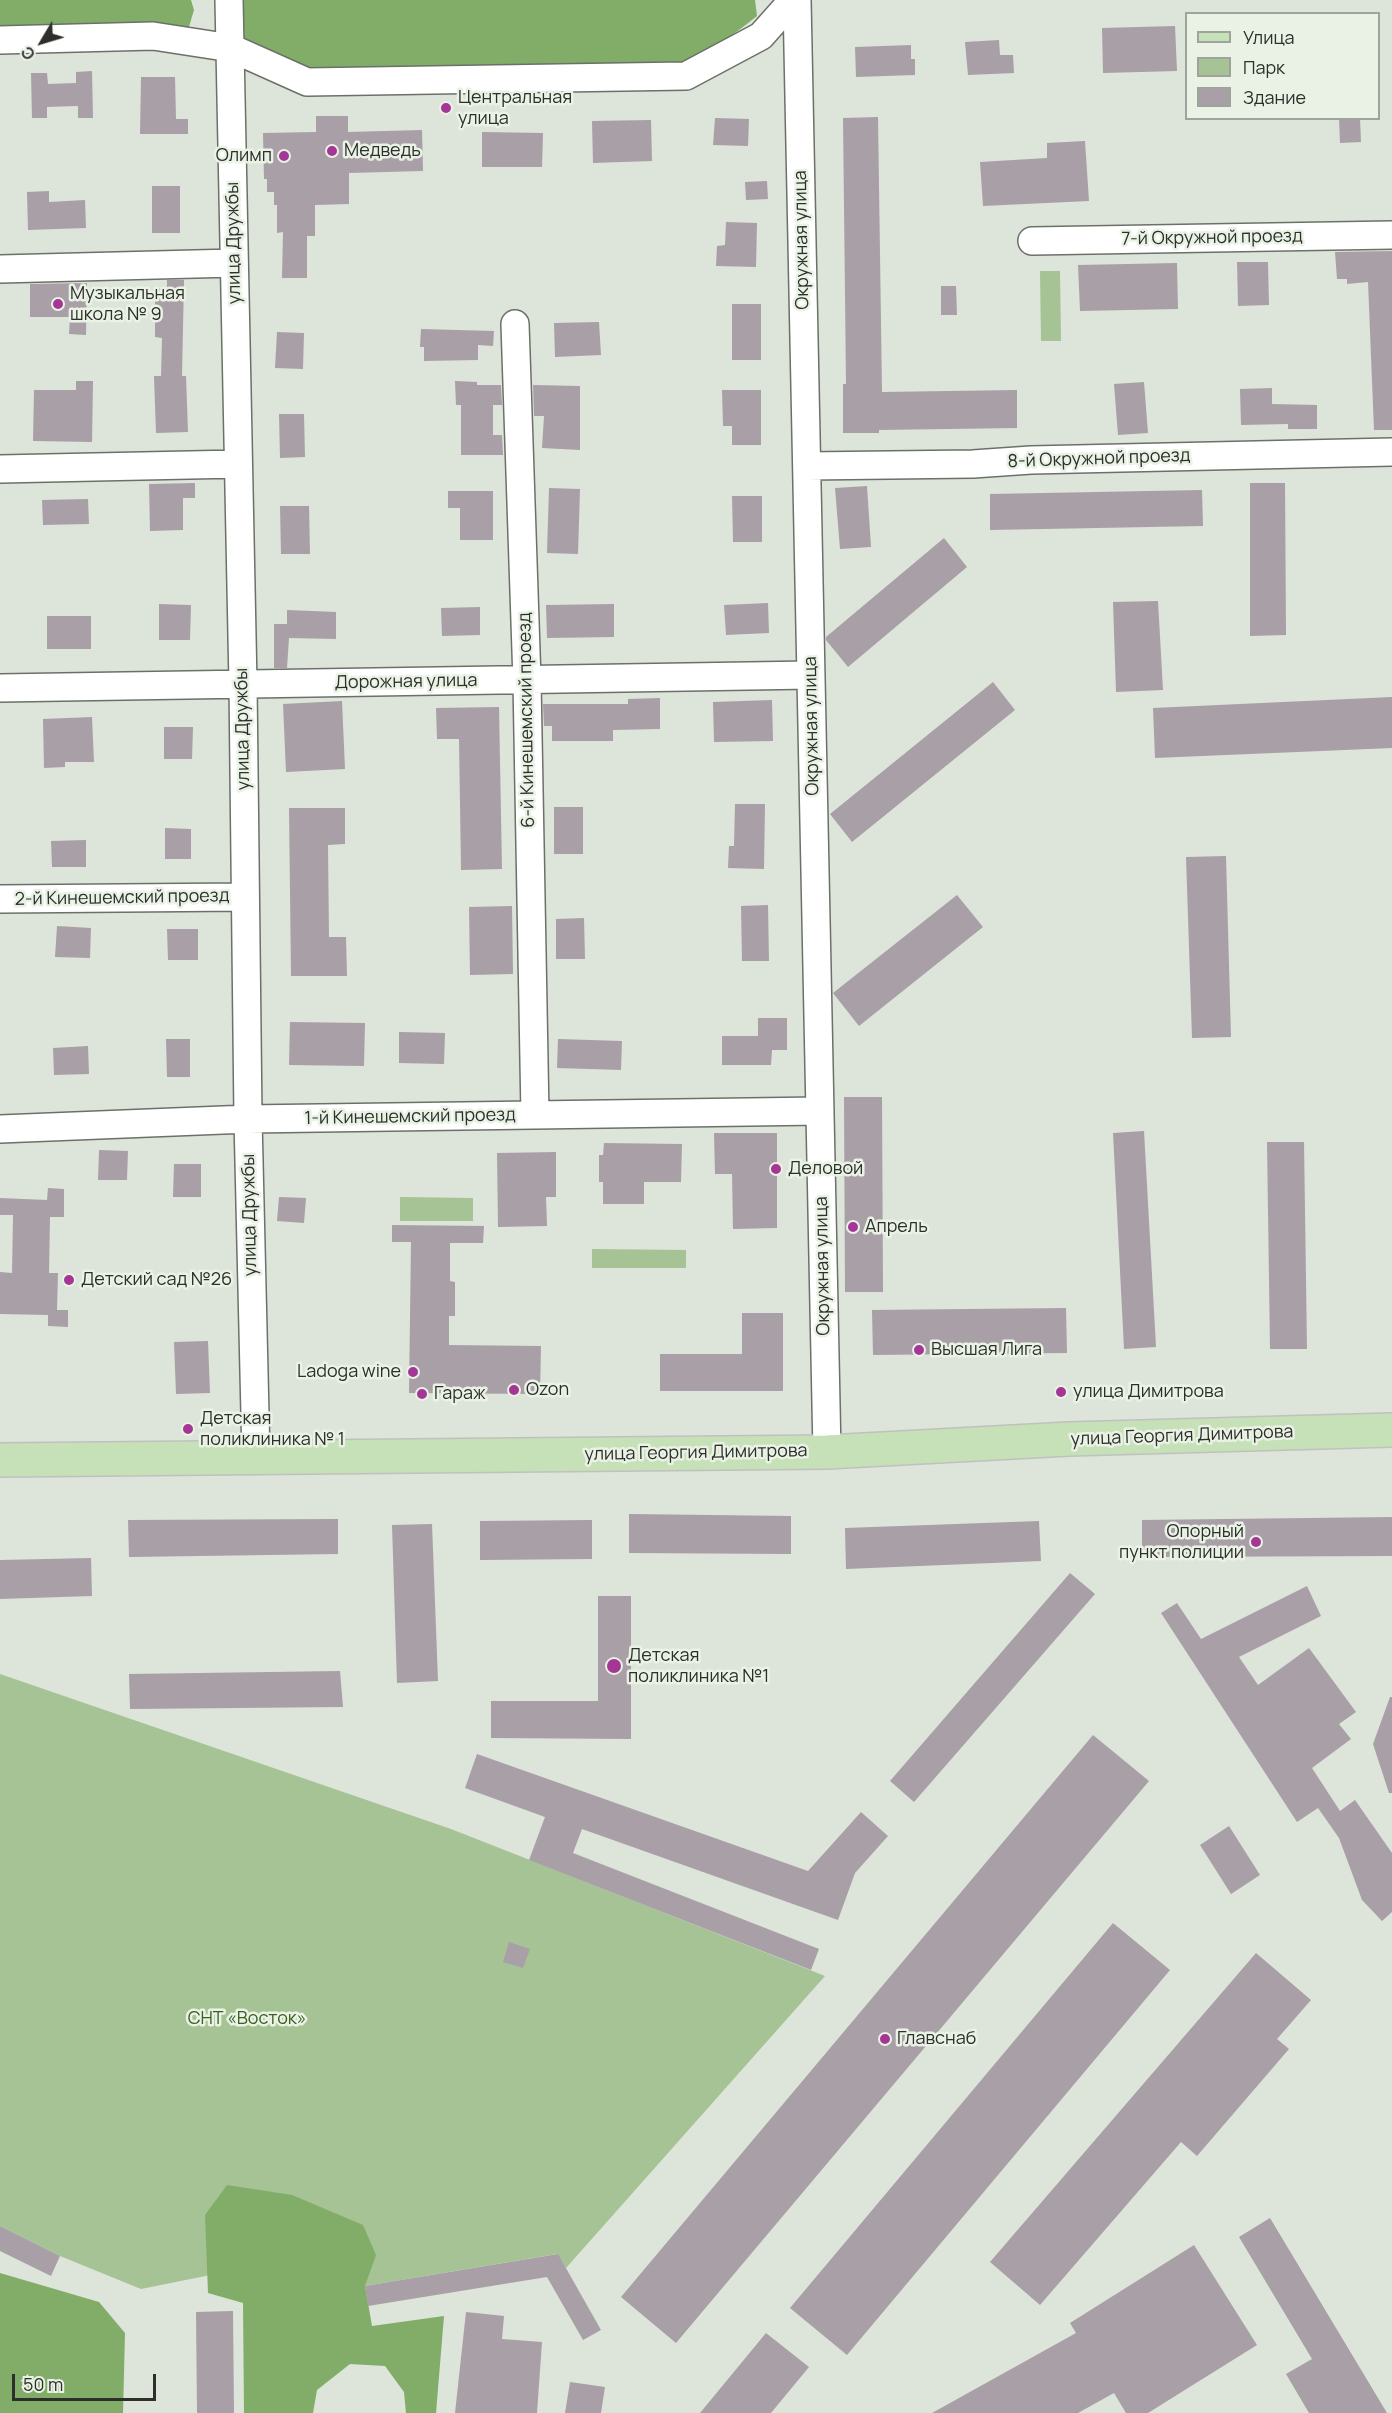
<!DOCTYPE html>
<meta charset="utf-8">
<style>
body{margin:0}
#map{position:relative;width:1392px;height:2413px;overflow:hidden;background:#dde4d9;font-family:Manrope,sans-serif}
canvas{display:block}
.legend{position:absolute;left:1185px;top:12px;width:195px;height:108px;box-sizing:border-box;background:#eaf2e6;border:2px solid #9ea49b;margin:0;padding:8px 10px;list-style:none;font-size:18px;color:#2c2f2a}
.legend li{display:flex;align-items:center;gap:12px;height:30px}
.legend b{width:30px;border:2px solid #9ea49b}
.north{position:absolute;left:12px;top:12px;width:60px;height:60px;-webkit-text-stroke:4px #eaf2e6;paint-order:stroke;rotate:232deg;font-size:16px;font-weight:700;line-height:24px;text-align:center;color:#2c2f2a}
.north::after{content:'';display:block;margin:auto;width:21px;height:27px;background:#2c2f2a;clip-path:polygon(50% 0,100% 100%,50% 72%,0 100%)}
.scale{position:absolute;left:12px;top:2374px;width:144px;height:27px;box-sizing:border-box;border:3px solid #2c2f2a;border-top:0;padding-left:8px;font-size:18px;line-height:21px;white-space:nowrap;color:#2c2f2a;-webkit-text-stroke:4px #eaf2e6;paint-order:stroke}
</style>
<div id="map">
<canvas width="1392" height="2413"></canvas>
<ul class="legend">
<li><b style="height:8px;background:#c6e0b7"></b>Улица</li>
<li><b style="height:16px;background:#a5c394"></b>Парк</li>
<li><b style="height:16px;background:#a99fa7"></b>Здание</li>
</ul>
<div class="north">С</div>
<div class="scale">50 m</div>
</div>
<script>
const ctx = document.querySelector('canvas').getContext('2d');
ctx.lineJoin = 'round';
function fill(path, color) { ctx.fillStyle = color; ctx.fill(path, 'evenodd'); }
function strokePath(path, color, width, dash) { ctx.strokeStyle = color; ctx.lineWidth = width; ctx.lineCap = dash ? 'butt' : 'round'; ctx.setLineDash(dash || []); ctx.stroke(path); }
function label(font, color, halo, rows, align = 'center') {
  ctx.font = font + ' Manrope,sans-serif'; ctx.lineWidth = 5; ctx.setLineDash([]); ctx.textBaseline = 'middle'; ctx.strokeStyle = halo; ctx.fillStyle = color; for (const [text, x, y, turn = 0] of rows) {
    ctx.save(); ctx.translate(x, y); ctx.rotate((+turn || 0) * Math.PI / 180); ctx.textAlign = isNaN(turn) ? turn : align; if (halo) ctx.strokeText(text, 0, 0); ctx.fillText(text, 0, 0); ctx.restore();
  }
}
fill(new Path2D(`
 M 1040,271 L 1060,271 L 1061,341 L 1041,341 Z
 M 400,1197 L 473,1198 L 473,1221 L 400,1221 Z
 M 592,1249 L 686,1250 L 686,1268 L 592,1268 Z
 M 0,1674 L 451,1829 L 825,1976 L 566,2268 L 557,2254 L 365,2286 L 250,2267 L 141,2289 L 60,2256 L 0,2226 Z`), '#a5c394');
fill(new Path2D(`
 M 0,0 L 191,0 L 194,10 L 185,40 L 0,38 Z
 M 236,0 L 755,0 L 757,16 C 730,38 702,57 669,67 L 306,72 L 239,43 Z
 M 227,2185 L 292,2195 L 363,2225 L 376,2255 L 365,2286 L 372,2326 L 444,2316 L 436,2413 L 406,2413 L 404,2392 L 385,2366 L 350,2364 L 317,2390 L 313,2413 L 244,2413 L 243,2303 L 208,2293 L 205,2215 Z
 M 0,2273 L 99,2302 L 125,2333 L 123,2413 L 0,2413 Z`), '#81ad68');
fill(new Path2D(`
 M 1175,26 L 1177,71 L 1103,73 L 1102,28 Z
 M 999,40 L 1000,55 L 1013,55 L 1014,73 L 968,75 L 965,42 Z
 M 911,45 L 911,59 L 915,59 L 915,75 L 856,77 L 855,47 Z
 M 92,71 L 93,118 L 78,118 L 78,106 L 47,107 L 47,118 L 32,118 L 31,73 L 47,73 L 48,84 L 76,83 L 76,72 Z
 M 141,77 L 175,77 L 176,119 L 188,119 L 188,134 L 140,134 Z
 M 316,116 L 348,116 L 348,132 L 422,130 L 423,171 L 349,173 L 349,204 L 315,205 L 315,236 L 307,236 L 307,278 L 282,278 L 283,232 L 277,233 L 277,205 L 274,205 L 274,192 L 267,192 L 267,179 L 264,179 L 263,133 L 316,132 Z
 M 878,117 L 882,392 L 1017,390 L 1017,428 L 879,430 L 879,433 L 843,433 L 843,384 L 846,384 L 843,118 Z
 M 715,118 L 749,119 L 748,146 L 713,145 Z
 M 1339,118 L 1360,118 L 1361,142 L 1340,143 Z
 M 651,120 L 652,161 L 593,163 L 592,121 Z
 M 482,132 L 543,133 L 542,167 L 482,167 Z
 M 1085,141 L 1089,201 L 983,206 L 980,162 L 1047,158 L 1047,143 Z
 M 767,181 L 768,199 L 746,200 L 745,182 Z
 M 152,186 L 180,186 L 180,233 L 152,233 Z
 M 49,191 L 49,202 L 85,200 L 86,228 L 28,230 L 27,192 Z
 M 726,222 L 757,223 L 756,267 L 716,266 L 717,246 L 725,245 Z
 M 1392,251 L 1392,430 L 1374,430 L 1368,282 L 1347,284 L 1347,279 L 1337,279 L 1335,252 Z
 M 1237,262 L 1268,262 L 1269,305 L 1238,306 Z
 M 1177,263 L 1178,309 L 1080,311 L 1078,265 Z
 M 167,280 L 184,280 L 182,376 L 186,376 L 188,432 L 156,433 L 154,376 L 161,376 L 162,338 L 155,337 L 155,288 L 167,288 Z
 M 87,283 L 86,335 L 69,334 L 70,317 L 30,317 L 30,284 Z
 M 941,286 L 956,286 L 957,315 L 941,315 Z
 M 732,304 L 761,304 L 761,360 L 732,360 Z
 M 599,322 L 601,355 L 555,357 L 554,323 Z
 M 421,329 L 494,331 L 493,346 L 478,345 L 478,360 L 424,361 L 424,347 L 420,347 Z
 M 277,332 L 304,333 L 303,369 L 275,368 Z
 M 76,381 L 93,381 L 92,442 L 33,441 L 34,390 L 76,390 Z
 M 455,381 L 477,382 L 477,385 L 501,385 L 502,405 L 493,405 L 493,435 L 502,435 L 503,455 L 461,455 L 461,405 L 456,405 Z
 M 1144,382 L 1148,433 L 1118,435 L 1114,384 Z
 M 533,385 L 580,386 L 580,450 L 542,448 L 544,416 L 534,416 Z
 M 1272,388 L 1272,404 L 1317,405 L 1317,429 L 1288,429 L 1288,424 L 1241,425 L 1240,389 Z
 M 722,390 L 761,390 L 761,445 L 732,445 L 732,426 L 723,426 Z
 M 279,414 L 304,414 L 305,457 L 280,458 Z
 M 195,483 L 195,498 L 183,498 L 183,530 L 150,531 L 149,484 Z
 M 1250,483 L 1285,483 L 1286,635 L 1250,636 Z
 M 867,486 L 871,547 L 840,549 L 835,488 Z
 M 549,488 L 580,489 L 578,554 L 547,553 Z
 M 1202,490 L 1203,526 L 990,530 L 990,494 Z
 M 448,491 L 493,491 L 493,540 L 460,540 L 460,508 L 448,508 Z
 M 732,496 L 762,496 L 762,542 L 733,542 Z
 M 88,499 L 89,524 L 43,525 L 42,500 Z
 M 280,506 L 309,506 L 310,554 L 281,554 Z
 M 944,538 L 967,567 L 848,667 L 826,640 L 826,637 Z
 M 1158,601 L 1163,690 L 1116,692 L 1113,602 Z
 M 768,603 L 769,633 L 726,635 L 724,605 Z
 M 159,604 L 191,605 L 190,640 L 159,640 Z
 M 614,604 L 614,637 L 547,638 L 546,605 Z
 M 480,607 L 480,635 L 442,636 L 441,608 Z
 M 287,610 L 336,612 L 336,639 L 289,638 L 287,668 L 274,668 L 274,624 L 287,624 Z
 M 47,616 L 91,616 L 91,649 L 47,649 Z
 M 993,682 L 1015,710 L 852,842 L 830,814 Z
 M 1392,697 L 1392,748 L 1155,758 L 1153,708 Z
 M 660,698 L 660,729 L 613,730 L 613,741 L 552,741 L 552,726 L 544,726 L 543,704 L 628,704 L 628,699 Z
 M 772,700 L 773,741 L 714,742 L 713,702 Z
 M 342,701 L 345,769 L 286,772 L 283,704 Z
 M 499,707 L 502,869 L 461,870 L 459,739 L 437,739 L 436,708 Z
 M 92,717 L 94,762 L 65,762 L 65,767 L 44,768 L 43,719 Z
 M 164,727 L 193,727 L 192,759 L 164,759 Z
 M 735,804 L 765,804 L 764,869 L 728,868 L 729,846 L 734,846 Z
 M 554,807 L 583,807 L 583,854 L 554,854 Z
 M 289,808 L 345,808 L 345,844 L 328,845 L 329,937 L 346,937 L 347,976 L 291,976 Z
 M 165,828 L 191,829 L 191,859 L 165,859 Z
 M 86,840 L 86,867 L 52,867 L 51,841 Z
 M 1226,856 L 1231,1037 L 1192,1038 L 1186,857 Z
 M 957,895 L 983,927 L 859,1026 L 833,993 Z
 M 768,905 L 769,961 L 742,961 L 741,906 Z
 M 512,906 L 513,974 L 470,975 L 469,907 Z
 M 584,918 L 585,959 L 556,959 L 556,919 Z
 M 57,926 L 91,928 L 90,958 L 55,957 Z
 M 167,929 L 198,929 L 198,960 L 168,960 Z
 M 758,1018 L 787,1018 L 787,1050 L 772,1050 L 771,1065 L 722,1065 L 722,1036 L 758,1036 Z
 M 290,1022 L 365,1023 L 364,1066 L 289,1065 Z
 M 399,1032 L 445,1033 L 444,1064 L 399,1063 Z
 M 166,1039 L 190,1039 L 190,1077 L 167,1077 Z
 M 558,1039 L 622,1041 L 621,1070 L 557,1068 Z
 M 88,1046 L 89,1074 L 54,1075 L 53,1048 Z
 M 844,1097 L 882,1097 L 883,1292 L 845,1292 Z
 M 1144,1131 L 1156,1347 L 1124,1349 L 1113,1133 Z
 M 714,1133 L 777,1133 L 777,1228 L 733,1229 L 732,1174 L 715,1174 Z
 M 1267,1142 L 1304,1142 L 1307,1349 L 1270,1349 Z
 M 604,1143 L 682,1144 L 681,1182 L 644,1182 L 644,1204 L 603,1204 L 603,1182 L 599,1182 L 599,1155 L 603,1155 Z
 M 99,1150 L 128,1151 L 127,1180 L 98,1180 Z
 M 556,1152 L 556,1197 L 546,1197 L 547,1226 L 498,1227 L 497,1153 Z
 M 174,1164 L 201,1164 L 201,1197 L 173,1197 Z
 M 48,1188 L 64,1189 L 64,1217 L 50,1217 L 49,1273 L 58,1273 L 57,1310 L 68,1310 L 68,1327 L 48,1326 L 48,1315 L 0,1314 L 0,1272 L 12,1273 L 13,1215 L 0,1215 L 0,1198 L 47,1200 Z
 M 279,1197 L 306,1198 L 304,1223 L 277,1221 Z
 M 392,1225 L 484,1226 L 483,1243 L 450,1243 L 450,1281 L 455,1282 L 455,1316 L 449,1316 L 449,1345 L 541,1346 L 540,1394 L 409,1393 L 411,1242 L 392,1242 Z
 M 1066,1308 L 1067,1353 L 873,1355 L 872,1310 Z
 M 742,1313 L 783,1313 L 783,1391 L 660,1391 L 660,1354 L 742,1354 Z
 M 208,1341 L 210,1393 L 176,1394 L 174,1342 Z
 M 629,1514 L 791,1516 L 791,1554 L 629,1553 Z
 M 1392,1517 L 1392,1556 L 1142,1557 L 1142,1520 Z
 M 338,1519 L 338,1554 L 129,1557 L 128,1520 Z
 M 592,1520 L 592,1559 L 480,1560 L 480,1521 Z
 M 1039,1521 L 1041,1561 L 846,1569 L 845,1528 Z
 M 432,1524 L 438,1681 L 397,1683 L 392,1525 Z
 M 91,1558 L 92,1596 L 0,1599 L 0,1560 Z
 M 1070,1573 L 1095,1594 L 914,1802 L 890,1781 Z
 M 1307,1586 L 1321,1616 L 1239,1657 L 1258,1685 L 1309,1648 L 1356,1712 L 1339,1724 L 1351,1739 L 1312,1768 L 1340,1811 L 1355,1800 L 1392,1853 L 1392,1912 L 1382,1921 L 1362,1900 L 1339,1838 L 1318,1808 L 1297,1822 L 1161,1613 L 1177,1603 L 1201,1639 Z
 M 598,1596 L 631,1596 L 631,1739 L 491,1738 L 491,1701 L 598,1701 Z
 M 340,1671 L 343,1707 L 130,1709 L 129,1674 Z
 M 1390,1697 L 1392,1697 L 1392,1793 L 1389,1793 L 1373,1744 Z
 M 1093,1735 L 1149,1781 L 676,2343 L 621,2297 Z
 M 477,1754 L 808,1871 L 861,1812 L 888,1836 L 855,1873 L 838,1920 L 582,1829 L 573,1853 L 819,1949 L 811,1970 L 529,1860 L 545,1817 L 465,1788 Z
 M 1229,1826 L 1260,1875 L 1231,1894 L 1200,1845 Z
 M 1113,1923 L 1170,1970 L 847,2355 L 790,2308 Z
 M 509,1942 L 530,1949 L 523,1968 L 503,1962 Z
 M 1256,1953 L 1311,2000 L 1277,2039 L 1289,2049 L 1197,2156 L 1181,2142 L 1040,2305 L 990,2262 Z
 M 1270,2218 L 1387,2413 L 1309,2413 L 1286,2374 L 1312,2359 L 1239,2237 Z
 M 0,2226 L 60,2256 L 51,2276 L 0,2251 Z
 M 1194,2245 L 1257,2345 L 1148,2413 L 1126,2413 L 1114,2393 L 1078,2413 L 932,2413 L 1076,2333 L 1070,2323 Z
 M 558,2254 L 601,2330 L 583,2340 L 547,2277 L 368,2306 L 365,2286 Z
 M 233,2311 L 234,2413 L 197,2413 L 196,2312 Z
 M 466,2312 L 504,2316 L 502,2339 L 542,2342 L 537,2413 L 455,2413 Z
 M 766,2333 L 809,2367 L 771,2413 L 700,2413 Z
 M 570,2382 L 605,2387 L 601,2413 L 565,2413 Z`), '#a99fa7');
const minor = new Path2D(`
 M 229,0 L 243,684 L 248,1119 L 256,1457
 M 797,0 L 827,1452
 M 0,40 L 153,36 L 231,48 L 307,82 L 686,76 L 761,36 L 793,0
 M 1032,241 L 1392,235
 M 0,269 L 234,263
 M 515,324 L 527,681 L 535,1115
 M 807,466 L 973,464 L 1031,460 L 1392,452
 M 0,469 L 237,464
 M 0,688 L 811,675
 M 0,899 L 244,897
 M 0,1129 L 248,1119 L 820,1111`);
const major = new Path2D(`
 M 0,1460 L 827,1452 L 1069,1439 L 1392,1430`);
strokePath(minor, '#6b7168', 30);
strokePath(major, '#c0c1bf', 36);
strokePath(minor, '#fff', 27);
strokePath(major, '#c6e0b7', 33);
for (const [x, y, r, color] of [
 [446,108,6,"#a43796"],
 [332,151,6,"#a43796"],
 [284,156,6,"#a43796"],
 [58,304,6,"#a43796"],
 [776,1169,6,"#a43796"],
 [853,1227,6,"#a43796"],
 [69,1280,6,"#a43796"],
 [919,1350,6,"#a43796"],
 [413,1372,6,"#a43796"],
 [514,1390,6,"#a43796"],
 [1061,1392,6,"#a43796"],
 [422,1394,6,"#a43796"],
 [188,1429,6,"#a43796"],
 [1256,1542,6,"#a43796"],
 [614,1666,8,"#a43796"],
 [885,2039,6,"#a43796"]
]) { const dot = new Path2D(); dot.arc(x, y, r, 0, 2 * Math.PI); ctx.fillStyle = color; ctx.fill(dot); strokePath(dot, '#eaf2e6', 2); }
label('18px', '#2c2f2a', '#eaf2e6', [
 ["Центральная",458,98],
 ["улица",458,119],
 ["Медведь",344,151],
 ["Олимп",272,156,"right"],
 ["Музыкальная",70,294],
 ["школа № 9",70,315],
 ["Деловой",788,1169],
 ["Апрель",865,1227],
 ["Детский сад №26",81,1280],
 ["Высшая Лига",931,1350],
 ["Ladoga wine",401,1372,"right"],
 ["Ozon",526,1390],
 ["улица Димитрова",1073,1392],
 ["Гараж",434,1394],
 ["Детская",200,1419],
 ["поликлиника № 1",200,1440],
 ["Опорный",1244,1532,"right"],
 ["пункт полиции",1244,1553,"right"],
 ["Детская",628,1656],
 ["поликлиника №1",628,1677],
 ["Главснаб",897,2039]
], 'left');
label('18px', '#2c2f2a', '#eaf2e6', [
 ["7-й Окружной проезд",1212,238,-1],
 ["Окружная улица",802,240,-91],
 ["улица Дружбы",234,243,-91],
 ["8-й Окружной проезд",1099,459,-2],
 ["Дорожная улица",406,682,-1],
 ["6-й Кинешемский проезд",527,720,-91],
 ["Окружная улица",812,726,-91],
 ["улица Дружбы",243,729,-91],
 ["2-й Кинешемский проезд",122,898,-1],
 ["1-й Кинешемский проезд",410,1117,-1],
 ["улица Дружбы",250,1215,-91],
 ["Окружная улица",823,1266,-91],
 ["улица Георгия Димитрова",1182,1436,-2],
 ["улица Георгия Димитрова",696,1453,-1]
]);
label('18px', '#38601b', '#eaf2e6', [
 ["СНТ «Восток»",247,2019]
]);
</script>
